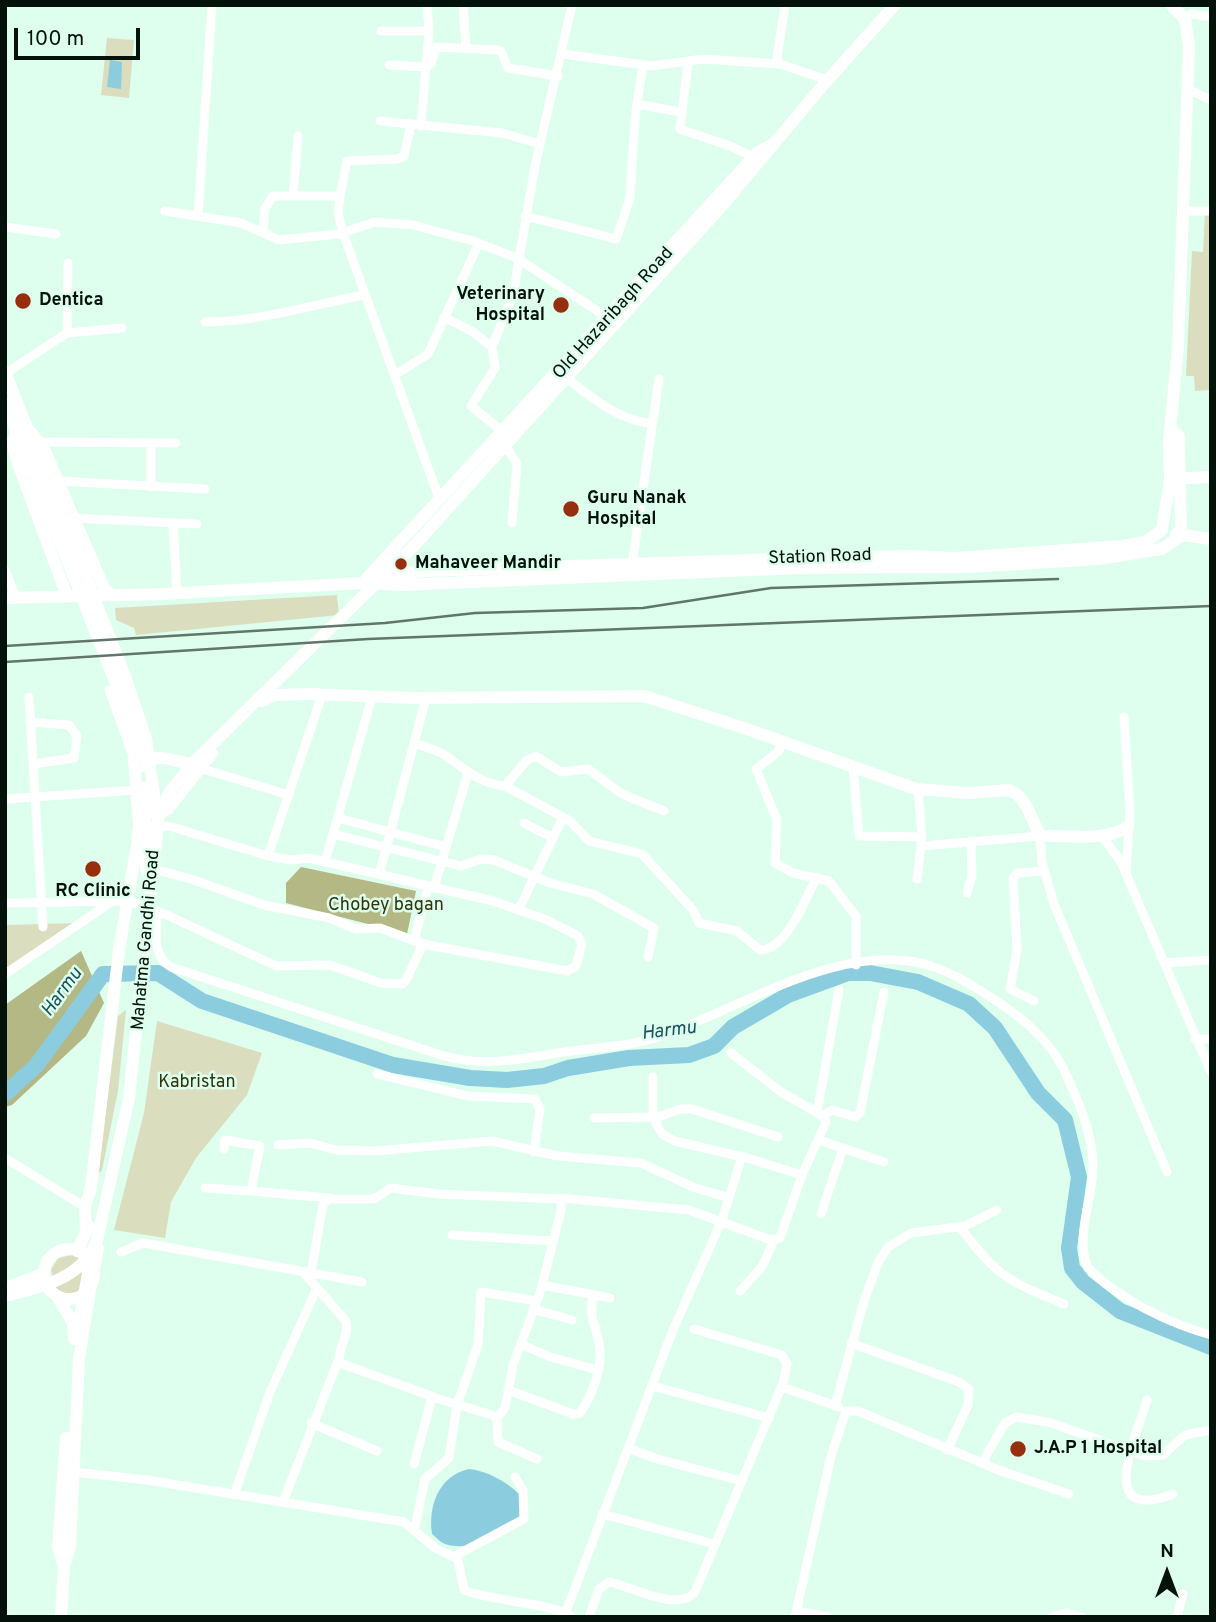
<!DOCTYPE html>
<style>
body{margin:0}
#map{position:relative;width:1216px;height:1622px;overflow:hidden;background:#defeee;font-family:Overpass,sans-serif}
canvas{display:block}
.frame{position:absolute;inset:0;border:7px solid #04120b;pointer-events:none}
.north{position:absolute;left:1132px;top:1538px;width:70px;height:70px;-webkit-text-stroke:5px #defeee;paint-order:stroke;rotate:0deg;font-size:19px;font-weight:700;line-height:28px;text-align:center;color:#04120b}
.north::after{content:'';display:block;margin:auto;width:24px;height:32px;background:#04120b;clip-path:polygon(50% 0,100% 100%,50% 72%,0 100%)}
.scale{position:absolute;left:14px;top:28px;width:126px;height:32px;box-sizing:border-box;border:4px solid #04120b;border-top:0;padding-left:9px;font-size:21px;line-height:24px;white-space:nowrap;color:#04120b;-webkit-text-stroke:5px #defeee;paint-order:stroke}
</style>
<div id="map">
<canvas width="1216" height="1622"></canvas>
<div class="frame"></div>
<div class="north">N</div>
<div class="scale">100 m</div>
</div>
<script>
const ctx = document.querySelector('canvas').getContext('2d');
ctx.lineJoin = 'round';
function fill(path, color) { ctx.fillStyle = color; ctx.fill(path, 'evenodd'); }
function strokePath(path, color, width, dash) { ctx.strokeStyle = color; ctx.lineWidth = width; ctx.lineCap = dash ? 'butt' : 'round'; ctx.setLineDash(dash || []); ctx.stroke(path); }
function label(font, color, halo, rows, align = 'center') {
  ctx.font = font + ' Overpass,sans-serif'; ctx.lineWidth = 5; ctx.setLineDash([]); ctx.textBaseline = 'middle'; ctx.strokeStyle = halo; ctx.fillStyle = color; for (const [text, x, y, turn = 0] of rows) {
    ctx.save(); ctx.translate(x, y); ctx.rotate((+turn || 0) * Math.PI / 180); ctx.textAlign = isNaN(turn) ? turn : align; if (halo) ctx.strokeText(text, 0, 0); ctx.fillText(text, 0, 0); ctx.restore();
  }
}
fill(new Path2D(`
 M 107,38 L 134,40 L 129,98 L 101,95 Z
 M 1205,212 L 1211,212 L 1211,390 L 1195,391 L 1194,376 L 1186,376 L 1192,251 L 1203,252 Z
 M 337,595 L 339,615 L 136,635 L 134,628 L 116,620 L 115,608 Z
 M 79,923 L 5,970 L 5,925 Z
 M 126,1010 L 118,1091 L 102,1170 L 98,1174 L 118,1016 Z
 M 157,1021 L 262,1053 L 247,1095 L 196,1158 L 171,1202 L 165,1238 L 114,1230 L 144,1113 Z
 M 72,1255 L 85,1261 L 82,1291 L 68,1295 L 55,1288 L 51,1270 L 58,1258 Z`), '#dadebe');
fill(new Path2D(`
 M 301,867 L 416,891 L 407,934 L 286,903 L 286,883 Z
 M 81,951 L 104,1003 L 86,1036 L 12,1105 L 5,1107 L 5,1005 Z`), '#b3b884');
fill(new Path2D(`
 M 110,60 L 122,62 L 121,89 L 107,87 Z
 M 469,1469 C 487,1471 506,1481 519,1494 L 521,1520 C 508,1537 467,1552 445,1544 C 441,1543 435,1536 432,1534 C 428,1505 439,1476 469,1469 Z`), '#8bcdde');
strokePath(new Path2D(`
 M 5,1094 L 36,1066 L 103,974 L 158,973 L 202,1001 L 393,1065 L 470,1078 L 507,1080 L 544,1076 L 568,1068 L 629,1058 L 689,1055 L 714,1046 L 733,1027 L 788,995 L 848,973 L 870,973 L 918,982 L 969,1004 L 995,1028 L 1038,1093 L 1065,1120 L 1079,1177 L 1069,1248 L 1072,1268 L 1083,1282 L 1120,1311 L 1211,1347`), '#8bcdde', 16);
strokePath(new Path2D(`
 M 463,5 L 466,49
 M 785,5 L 777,58 L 780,64 L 827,80
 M 1185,19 L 1191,14 L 1211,17
 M 381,31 L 429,31
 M 563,54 L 652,66 L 703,59 L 780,64
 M 688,63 L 680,129 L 730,146 L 753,157
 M 389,65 L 426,67 L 429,31 L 427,5
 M 1188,89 L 1211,100
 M 637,104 L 680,112
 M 380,121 L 502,133 L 540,144
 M 421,126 L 426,67 L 431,64 L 436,47 L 496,50 L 501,51 L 508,68 L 558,76
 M 293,196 L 298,136
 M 340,196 L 347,161 L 397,159 L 404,156 L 411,124
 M 165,211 L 241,223 L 279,240 L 339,234 L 375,222 L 413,225 L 473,241 L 517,258 L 605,316
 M 1183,211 L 1211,211
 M 198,216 L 212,5
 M 525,216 L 616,239 L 630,198 L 635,118 L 643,65
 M 5,227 L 56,234
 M 263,232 L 265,208 L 273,196 L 340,196 L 338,214 L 343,233 L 440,501
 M 444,317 L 473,332 L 492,347 L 495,368 L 471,406 L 503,432
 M 205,322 C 259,322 311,305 364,295
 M 67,333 L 122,328
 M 492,347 L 513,295 L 535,166 L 572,5
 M 6,373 L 67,333 L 68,263
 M 395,375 L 428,354 L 479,243
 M 568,379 C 590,397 623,423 653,423
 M 40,442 L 176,443
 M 507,448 L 517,464 L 512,523
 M 58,481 L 205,489
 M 151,487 L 151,444
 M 73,518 L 197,524
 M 173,523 L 177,593
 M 632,565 L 659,379
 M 5,570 L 16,598
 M 109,690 L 134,759
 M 29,697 L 43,927
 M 1124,717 L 1130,812 L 1126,872
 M 30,722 L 69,725 L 77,736 L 74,758 L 33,764
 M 781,741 L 779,751 L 756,769 L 777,820 L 775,863 L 793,873 L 829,881 L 856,916 L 856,965
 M 414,743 C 423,746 433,749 441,753 C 463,766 478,784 505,786 L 527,760 L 536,756 L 561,772 L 588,769 L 622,794 L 664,811
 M 853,767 L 859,836 L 922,837 L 917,879
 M 203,769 L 289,795
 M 505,786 L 570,821 L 589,841 L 642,854 L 693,910 L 699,923 L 737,931 L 760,950 C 788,949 805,898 817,877
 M 918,789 L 922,837
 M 5,799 L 137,790
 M 157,816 L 168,811 L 214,753
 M 338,818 L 446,847
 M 524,823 L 553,838
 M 155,825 L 172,827 L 268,856 L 322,695
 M 333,834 L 461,866 L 481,859 L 494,860 L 550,883 L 593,894 L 654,928 L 648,957
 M 1102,836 L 1121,862 L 1211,1072
 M 922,846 L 1040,836 L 1042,863 L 1054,904 L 1167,1172
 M 325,862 L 372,697
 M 149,868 L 191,879 L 264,905 L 329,918 L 356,929 L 380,928 L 423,944
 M 379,875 L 426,698
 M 434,888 L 468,773
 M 967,893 L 972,876 L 971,841
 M 5,903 L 129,901 L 169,916 L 276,966 L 330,965 L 381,983 L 403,984 L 406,980 L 423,944 L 567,971 L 576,966 L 582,944 L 578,936 L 547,920 L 493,901 L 309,858 L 291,860 L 268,856
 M 519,909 L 563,817
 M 157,911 C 157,931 151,955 171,967 L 444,1056 C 487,1067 522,1059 564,1052 C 597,1047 632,1047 664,1035 C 743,1007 844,939 931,966 C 953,973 973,986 992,998 C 1021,1017 1047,1037 1063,1068 C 1077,1097 1092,1131 1093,1164 C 1094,1199 1074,1235 1088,1268 C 1119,1299 1168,1323 1211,1335
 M 414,941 L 428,887
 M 1164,963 L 1211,960
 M 5,974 L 113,901
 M 1034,1001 L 1010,989 L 1017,950 L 1013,878 L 1017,873 L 1044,871
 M 1195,1039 L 1211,1039
 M 377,1074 L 468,1096 L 535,1099 L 540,1109 L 534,1152
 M 653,1077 L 653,1117
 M 817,1113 L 839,990
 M 823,1116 L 832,1110 L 855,1117 L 860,1113 L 884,992
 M 594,1118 L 653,1117 L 662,1134 L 675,1141 L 747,1158 L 802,1175
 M 656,1118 L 680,1109 L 692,1109 L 778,1137
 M 819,1140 L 884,1162
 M 278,1145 L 310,1143 L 336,1150 L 375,1151 L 492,1141 L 558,1156 L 641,1163 L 693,1187 L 729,1198
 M 224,1149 L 225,1140 L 260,1146 L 251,1191 L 330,1198
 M 5,1158 L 85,1207
 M 205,1188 L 251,1191
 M 560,1198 L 689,1210 L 771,1240 L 780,1238 L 802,1175 L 826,1122 L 823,1116 L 781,1092 L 731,1053
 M 821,1214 L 843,1148
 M 960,1227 C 997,1277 1008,1281 1064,1304
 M 452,1235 L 552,1241
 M 121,1252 L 143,1243 L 362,1282
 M 303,1272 L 346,1321 C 350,1336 336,1349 340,1363 L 442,1400 L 492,1415 L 497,1418 L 498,1442 L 537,1459
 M 311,1273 L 323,1205 L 328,1199 L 374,1199 L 391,1188 L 438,1194 L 561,1199 L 561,1211 L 540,1293 L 513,1365 L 505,1408 L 497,1418
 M 542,1285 L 610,1298
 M 740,1291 L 762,1267 L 774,1240
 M 533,1309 L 572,1320
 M 851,1343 L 959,1382 L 969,1389 L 968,1405 L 947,1450
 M 521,1344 L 550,1357 L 598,1370
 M 653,1386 L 769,1418
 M 782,1387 L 839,1407
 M 508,1390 L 573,1414 L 580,1413 C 591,1398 602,1369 600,1350 C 598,1327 588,1321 593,1296
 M 1147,1400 C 1139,1431 1092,1525 1173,1494
 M 835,1406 L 864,1301 L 878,1263 L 888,1247 L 911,1233 L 965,1226 L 997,1210
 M 311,1423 L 377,1451
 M 628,1448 L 657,1459 L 742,1481
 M 982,1463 L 1005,1423 L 1016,1417 L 1048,1422 L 1145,1456 L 1163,1455 L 1185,1435 L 1211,1430
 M 414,1464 L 432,1397
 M 73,1472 L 147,1480 L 404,1522 L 435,1548 L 458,1559 L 464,1590 C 489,1601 558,1604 572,1617
 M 234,1495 L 270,1392 L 317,1288
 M 283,1502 L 338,1361
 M 602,1514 L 714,1544
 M 415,1528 L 425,1479 L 449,1458 L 457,1405 L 478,1345 L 481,1292 L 537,1301
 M 455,1556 L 524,1519 L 523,1490 L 515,1477
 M 797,1611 L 828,1617
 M 566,1612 L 673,1330 L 722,1220 L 742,1156
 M 589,1617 L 599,1589 L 609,1582 C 632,1586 677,1613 695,1592 L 783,1383 L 787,1364 L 782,1355 L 694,1329
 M 795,1617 L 831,1456 L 846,1411 L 858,1411 L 1001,1471 L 1069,1494
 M 1052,1617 L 1067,1613 L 1082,1617
 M 1177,1617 L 1183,1594`), '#fff', 9);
strokePath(new Path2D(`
 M 29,430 L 44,449 L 104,588 L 109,593
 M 17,432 L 12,443 L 17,461 L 67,596
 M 1170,479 L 1169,441 L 1178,347 L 1189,45 L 1185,19 L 1171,5
 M 1176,534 L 1211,539
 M 367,578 L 758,152 L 773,144
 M 367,583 L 401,585 L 799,568 L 971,567 L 1099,559 L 1162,549 L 1181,536 L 1179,436 L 1171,429
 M 5,598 L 162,594 L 362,583 L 380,575 L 426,571 L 806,558 L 910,556 L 956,558 L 1123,546 L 1145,542 L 1162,530 L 1170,479 L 1211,477
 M 77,1334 L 90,1262`), '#fff', 12);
strokePath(new Path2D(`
 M 5,372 L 123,671 L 146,738 L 157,815
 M 5,402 L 136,735 L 142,766
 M 261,701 L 275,695 L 308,694 L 414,698 L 644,696 L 747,729 L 916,789 L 969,793 L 1009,790 L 1018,795 L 1027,807 L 1040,836 C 1069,835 1102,842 1128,827
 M 145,787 L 146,870
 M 86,1233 L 85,1207 L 91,1187 L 119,950 L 137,844 L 139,824 L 134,759 L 164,758 L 196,765
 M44 1274a25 25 0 1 1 50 0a25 25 0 1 1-50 0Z
 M 77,1251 L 89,1226
 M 93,1278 L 98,1248
 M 6,1288 L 44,1273
 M 5,1296 C 40,1288 84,1278 97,1240 L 129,1098 L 159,814 L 170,791 L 194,762 L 413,547 L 721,207 L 824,84 L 895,5
 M 57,1296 L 73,1323 L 74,1339
 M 64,1566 L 58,1547 L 66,1438
 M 61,1617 L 64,1566 L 70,1547 L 79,1359 L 90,1290`), '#fff', 12);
strokePath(new Path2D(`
 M 5,646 L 385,623 L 475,613 L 643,608 L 771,588 L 1058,579
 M 5,662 L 368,639 L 1211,606`), '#60766b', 2.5);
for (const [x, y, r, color] of [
 [23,301,9,"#972f0f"],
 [561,305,9,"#972f0f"],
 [571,509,9,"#972f0f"],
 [401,564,7,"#972f0f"],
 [93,869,9,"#972f0f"],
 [1018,1449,9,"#972f0f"]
]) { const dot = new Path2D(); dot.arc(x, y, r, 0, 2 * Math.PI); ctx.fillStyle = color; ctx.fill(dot); strokePath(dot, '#defeee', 2.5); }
label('bold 18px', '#04120b', '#defeee', [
 ["Veterinary",545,295,"right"],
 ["Hospital",545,316,"right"],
 ["Dentica",39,301],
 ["Guru Nanak",587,499],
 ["Hospital",587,520],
 ["Mahaveer Mandir",415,564],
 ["RC Clinic",93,892,"center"],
 ["J.A.P 1 Hospital",1034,1449]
], 'left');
label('18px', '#04120b', '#defeee', [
 ["Old Hazaribagh Road",614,314,-48],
 ["Station Road",820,558,-2],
 ["Mahatma Gandhi Road",147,940,-85]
]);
label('18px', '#31340a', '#defeee', [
 ["Chobey bagan",386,906],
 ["Kabristan",197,1083]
]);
label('italic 19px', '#19515d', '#defeee', [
 ["Harmu",63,993,-54],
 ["Harmu",669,1032,-7]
]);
</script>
